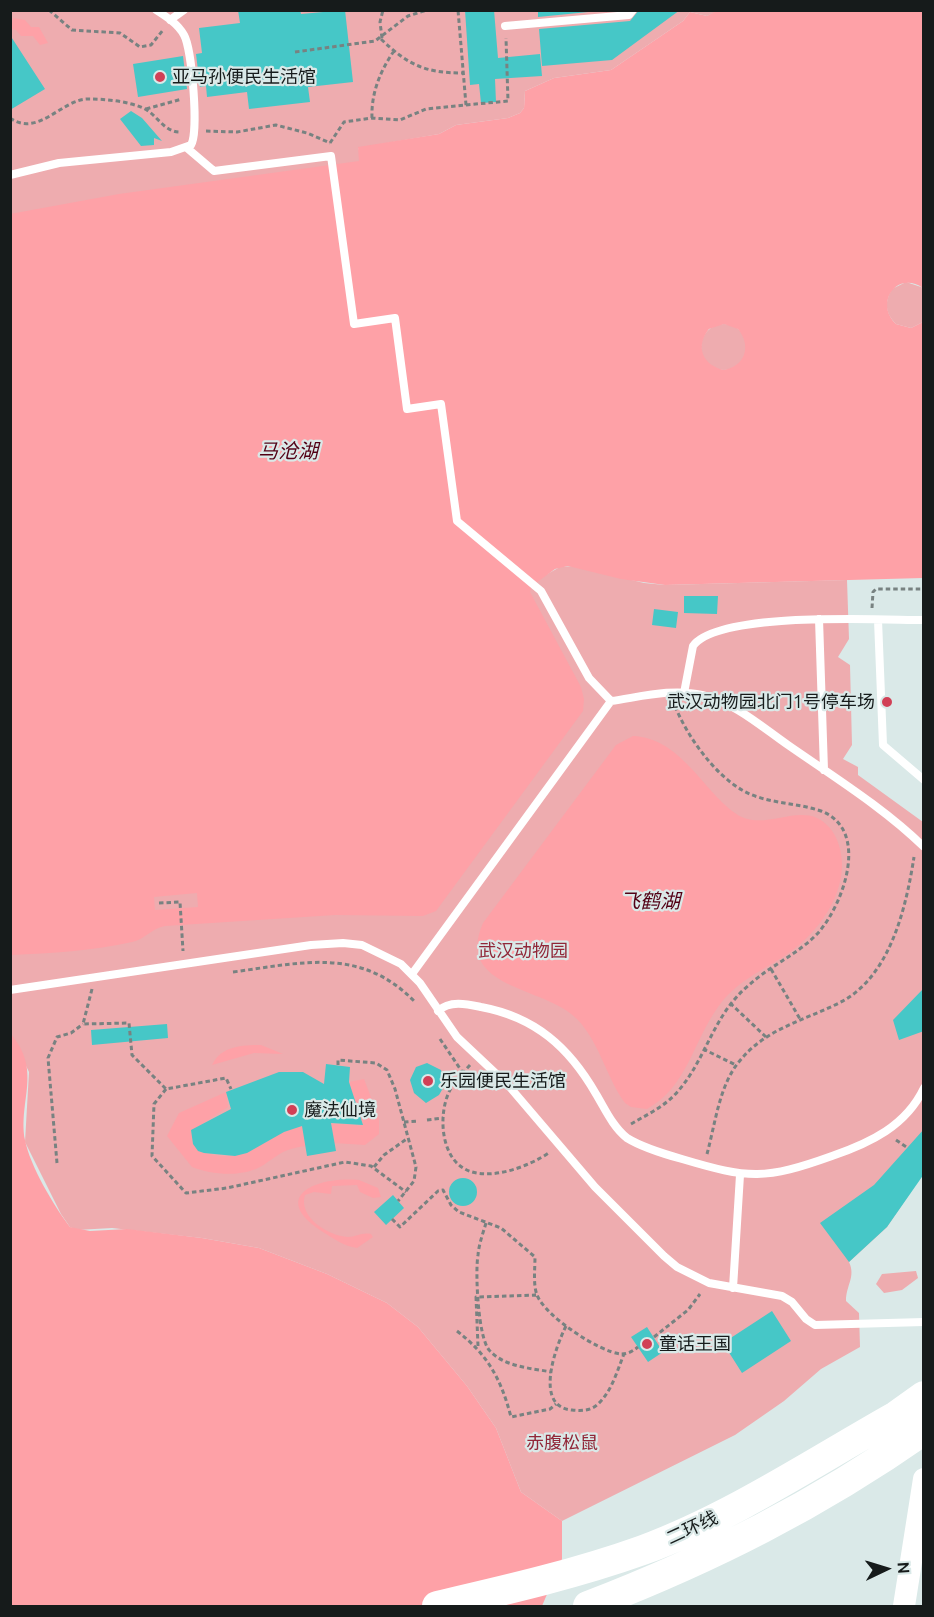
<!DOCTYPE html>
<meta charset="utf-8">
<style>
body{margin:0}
#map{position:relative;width:934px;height:1617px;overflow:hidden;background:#dae9e8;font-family:Ubuntu,sans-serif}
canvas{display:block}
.frame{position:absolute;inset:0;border:12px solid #161b1b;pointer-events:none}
.north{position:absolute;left:856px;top:1539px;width:60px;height:60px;-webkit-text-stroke:4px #dae9e8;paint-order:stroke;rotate:86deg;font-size:16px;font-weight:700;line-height:24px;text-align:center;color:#161b1b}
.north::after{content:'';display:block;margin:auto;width:21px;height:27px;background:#161b1b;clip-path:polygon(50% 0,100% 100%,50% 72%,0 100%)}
</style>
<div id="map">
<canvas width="934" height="1617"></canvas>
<div class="frame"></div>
<div class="north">N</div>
</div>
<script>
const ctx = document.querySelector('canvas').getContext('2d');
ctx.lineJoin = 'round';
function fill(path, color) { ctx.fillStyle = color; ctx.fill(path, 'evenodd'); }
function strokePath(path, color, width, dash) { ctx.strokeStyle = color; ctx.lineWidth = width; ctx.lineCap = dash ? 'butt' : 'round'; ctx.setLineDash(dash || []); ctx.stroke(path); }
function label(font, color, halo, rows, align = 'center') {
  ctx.font = font + ' Ubuntu,"Noto Sans SC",sans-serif'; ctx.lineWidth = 4.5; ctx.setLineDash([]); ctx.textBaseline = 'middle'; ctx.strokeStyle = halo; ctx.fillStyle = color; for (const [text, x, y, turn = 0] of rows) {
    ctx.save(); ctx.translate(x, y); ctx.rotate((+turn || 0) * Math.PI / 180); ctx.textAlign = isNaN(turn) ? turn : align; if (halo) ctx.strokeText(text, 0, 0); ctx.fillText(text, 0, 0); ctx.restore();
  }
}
fill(new Path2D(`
 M 10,11 L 718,11 L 707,16 L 690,12 L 683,21 L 611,70 L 554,78 L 525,91 L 524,108 L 520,113 L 508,118 L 456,125 L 439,134 L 358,148 L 542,577 L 560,567 L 574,566 L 644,583 L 665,585 L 847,580 L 849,639 L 838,657 L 850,665 L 852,745 L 843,759 L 858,767 L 858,775 L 923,822 L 923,1174 L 887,1227 L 849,1262 C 856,1277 846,1285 846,1301 L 859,1313 L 860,1347 L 821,1369 L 784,1401 L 735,1435 L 562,1521 L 521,1492 L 496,1428 L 467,1386 L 418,1327 L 387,1303 L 327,1274 L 259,1248 L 202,1238 L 112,1228 L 77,1230 L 70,1227 L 61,1214 L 25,1142 L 29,1072 L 10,1033 Z
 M 906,282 L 924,288 L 923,322 L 911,328 L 896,324 C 885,313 884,302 892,289 Z
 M701 347a23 23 0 1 1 46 0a23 23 0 1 1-46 0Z
 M 916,1271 L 918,1278 L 902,1290 L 884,1293 L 876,1284 L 882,1274 Z`), '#eeacaf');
fill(new Path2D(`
 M 718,10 L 923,11 L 923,288 C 897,270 874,303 896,324 L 911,328 L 923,322 L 923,578 L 665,585 L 621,579 L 568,566 L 555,569 L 532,586 L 530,592 L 581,687 L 584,699 L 583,711 L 436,911 L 423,916 L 335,915 L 165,926 C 152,928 144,940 132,942 C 93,951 51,953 11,955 L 10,214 L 119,194 L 359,161 L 358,147 L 439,134 L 456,125 L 508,118 L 520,113 L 524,108 L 525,91 L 554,78 L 611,70 L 683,21 L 690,12 L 707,16 ZM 724,324 L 738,329 C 752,346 745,366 724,370 C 702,365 695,346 709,329 ZM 197,893 L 198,907 L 155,910 L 154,897 Z
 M 13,18 L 25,20 L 31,27 L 39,27 L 48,43 L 40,45 L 33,36 L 21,36 L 16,30 L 11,29 Z
 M 633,736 C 680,738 702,789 735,813 C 765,835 803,797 829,827 C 838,837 842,852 842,865 C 842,902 813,938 783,957 C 759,972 735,983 718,1007 C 693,1042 687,1087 647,1109 L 631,1107 L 625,1103 C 606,1077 600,1043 577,1019 C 545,986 454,989 483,923 L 616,745 Z
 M 10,1033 C 43,1071 18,1100 25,1140 C 30,1166 54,1206 70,1227 L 90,1231 L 127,1229 L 202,1238 L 259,1248 L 327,1274 L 387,1303 L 418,1327 L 467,1386 L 496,1428 L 521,1492 L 562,1521 L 562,1559 L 542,1606 L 11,1606 Z
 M 261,1045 L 283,1054 L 254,1053 L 212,1065 C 221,1046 242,1045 261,1045 Z
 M 364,1079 L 379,1118 L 379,1134 L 365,1145 C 339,1143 317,1142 291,1149 C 279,1152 271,1161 260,1167 C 241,1177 212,1175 192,1167 L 167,1136 L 179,1113 L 226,1092 L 228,1107 L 191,1131 L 193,1143 L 199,1151 C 244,1166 249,1145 286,1131 C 308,1122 338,1123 361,1126 L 349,1082 Z
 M 359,1180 L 378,1188 L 381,1197 L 373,1198 L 360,1192 L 357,1185 L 332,1186 L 331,1194 L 314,1192 L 305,1195 C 298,1217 328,1236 348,1237 C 356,1237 362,1232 371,1234 L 373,1237 L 357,1248 C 344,1246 334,1239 323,1232 C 268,1197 316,1176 359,1180 Z`), '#fea1a7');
fill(new Path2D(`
 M 238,10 L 300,10 L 301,14 L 345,10 L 353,82 L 308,87 L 310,102 L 249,109 L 247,92 L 207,97 L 206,86 L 200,87 L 196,54 L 202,53 L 199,28 L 240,23 Z
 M 465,10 L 494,10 L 498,58 L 540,54 L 542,76 L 495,79 L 496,102 L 481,103 L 479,84 L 470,85 Z
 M 538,10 L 608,10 L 538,17 Z
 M 639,10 L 680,10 L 612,60 L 542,66 L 539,29 L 630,21 Z
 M 10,35 L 45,89 L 10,110 Z
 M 183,56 L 187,89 L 138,97 L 133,64 Z
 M 131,111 L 142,118 L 162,141 L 154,138 L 154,145 L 141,146 L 120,119 Z
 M 684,596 L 718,596 L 717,614 L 684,613 Z
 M 654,609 L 678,612 L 676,628 L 652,625 Z
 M 924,988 L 924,1031 L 899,1040 L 893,1020 Z
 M 167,1024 L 168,1038 L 92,1045 L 91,1030 Z
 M 427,1063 L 441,1070 L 446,1083 L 439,1095 L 426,1103 L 414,1093 L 410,1080 L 416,1067 Z
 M 326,1064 L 350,1067 L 349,1082 L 363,1125 L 331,1123 L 336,1151 L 307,1156 L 302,1126 L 284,1132 L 247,1153 L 235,1156 L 204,1153 L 198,1151 L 193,1144 L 191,1130 L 231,1109 L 226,1092 L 279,1072 L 303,1072 L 324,1084 Z
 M 924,1129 L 924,1174 L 887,1227 L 849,1262 L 820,1223 L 874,1185 Z
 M449 1192a14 14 0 1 1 28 0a14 14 0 1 1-28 0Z
 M 393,1195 L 404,1208 L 386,1225 L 374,1212 Z
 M 772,1311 L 791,1341 L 742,1373 L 723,1343 Z
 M 647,1327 L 663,1352 L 648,1362 L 631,1337 Z`), '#46c7c7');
strokePath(new Path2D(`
 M 49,10 L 72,30 L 120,33 L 140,47 L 151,45 L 163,30
 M 382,38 L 380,22 L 383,10
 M 381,39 C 408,65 425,73 463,73
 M 295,52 L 375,41 L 408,16 L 427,10
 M 466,105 L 508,101 L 506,38
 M 146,109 L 182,99
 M 10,118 C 38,138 62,99 88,99 C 105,99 127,101 143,108 C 157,114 164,133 181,132
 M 372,118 C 371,94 380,71 394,51
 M 206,131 L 237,132 L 276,125 L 307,133 L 330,143
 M 330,143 L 344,122 L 372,118 L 400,120 L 426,109 L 466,105 L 458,10
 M 872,608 L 873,592 L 876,589 L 924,589
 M 159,903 L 180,902 L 183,951
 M 771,969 L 800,1019
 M 233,972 C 301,963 361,946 415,1002
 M 92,989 L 83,1024 L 129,1023 L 132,1055 L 166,1089 L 226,1078 L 231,1089
 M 730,1003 L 766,1037
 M 440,1039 L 463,1073
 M 703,1049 L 736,1065
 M 338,1065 L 338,1060 L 376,1063 L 387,1070 L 395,1089 L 416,1167 L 414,1181 L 398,1201
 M 470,1065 C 463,1073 455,1081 450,1090 C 439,1111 440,1149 459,1165 C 482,1185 529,1167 550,1152
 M 166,1089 L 154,1104 L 152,1156 L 186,1193 L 227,1188 L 345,1162 L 371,1166 L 406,1192
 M 427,1120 L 443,1118
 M 404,1122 L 418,1121
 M 631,1124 C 648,1114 666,1106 679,1090 C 707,1057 713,1015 749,985 C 771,965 797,955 818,933 C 843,905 871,830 821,811 C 795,802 766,804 742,790 C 714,774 687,736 675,706
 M 896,1140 L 908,1148
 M 707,1154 C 715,1125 719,1087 738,1063 C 764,1029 803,1021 839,1003 C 890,978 906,908 914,857
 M 57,1163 L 48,1058 L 57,1037 L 71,1033 L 83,1024
 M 374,1167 L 384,1155 L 408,1138
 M 392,1219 L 400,1227 L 438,1191 L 443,1190 L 451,1205 L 459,1212 L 501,1228 L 535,1257 C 535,1268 533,1285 537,1295 C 545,1316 599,1352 621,1354 C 628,1354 633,1351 638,1347
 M 486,1223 C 483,1233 479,1244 478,1255 C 475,1272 478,1340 490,1351 C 505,1367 531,1368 551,1372
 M 566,1326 C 556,1346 533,1407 572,1410 C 581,1411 591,1411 598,1404 C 612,1391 617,1371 624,1354
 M 457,1331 C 488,1355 501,1379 511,1417 L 550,1409 L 556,1404
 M 654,1337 L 688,1310 L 700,1294
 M 478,1346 L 476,1297 L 536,1295`), '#788281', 3, [4.5, 3]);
strokePath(new Path2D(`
 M 170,20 L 184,10
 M 505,26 L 629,15 L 633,10
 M 187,148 L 214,171 L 331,156 L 354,324 L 395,318 L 407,409 L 441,404 L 457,521 L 541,591 L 589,678 L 611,701
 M 10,175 L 59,163 L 171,152 L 191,145 C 199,133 192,49 184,35 C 178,24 167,17 156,10
 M 819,619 L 824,770
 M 878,620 L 883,745 L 924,780
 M 684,693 L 693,646 C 718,611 880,620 924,620
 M 412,974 L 611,701 C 640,697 672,688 702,695 C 734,702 762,727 788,745 C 834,777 884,808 924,847
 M 10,990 L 311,945 L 343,943 L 362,945 L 401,964 L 420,983 L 457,1037 L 508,1085 L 595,1187 L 664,1256 L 677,1267 L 709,1283 L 782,1296 L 792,1302 L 806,1319 L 815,1325 L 924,1322
 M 438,1011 C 450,1000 467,1004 481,1007 C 535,1017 569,1047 596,1094 C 605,1109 613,1127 627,1138 C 643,1148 664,1154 682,1159 C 749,1179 765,1180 832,1156 C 870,1143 906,1126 924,1088
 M 733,1288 L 740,1175`), '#fff', 8);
strokePath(new Path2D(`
 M 904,1606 L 924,1479`), '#fff', 22);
strokePath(new Path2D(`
 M 437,1606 C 506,1590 576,1574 643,1550 C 732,1517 814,1462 896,1416 L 924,1396
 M 588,1606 C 710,1559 817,1505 924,1430`), '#fff', 30);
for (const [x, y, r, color] of [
 [160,77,6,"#d14056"],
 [887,702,6,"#d14056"],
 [428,1081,6,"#d14056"],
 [292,1110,6,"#d14056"],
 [647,1344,6,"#d14056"]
]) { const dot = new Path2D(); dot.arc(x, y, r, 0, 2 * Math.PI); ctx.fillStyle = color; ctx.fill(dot); strokePath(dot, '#dae9e8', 2); }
label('18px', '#161b1b', '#dae9e8', [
 ["亚马孙便民生活馆",172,77],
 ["武汉动物园北门1号停车场",875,702,"right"],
 ["乐园便民生活馆",440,1081],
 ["魔法仙境",304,1110],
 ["童话王国",659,1344]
], 'left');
label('18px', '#912738', '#dae9e8', [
 ["武汉动物园",523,951],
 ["赤腹松鼠",562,1443]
]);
label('18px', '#161b1b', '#dae9e8', [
 ["二环线",692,1528,-25]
]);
label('italic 20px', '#530015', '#dae9e8', [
 ["马沧湖",288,451],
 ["飞鹤湖",650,901]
]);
</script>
